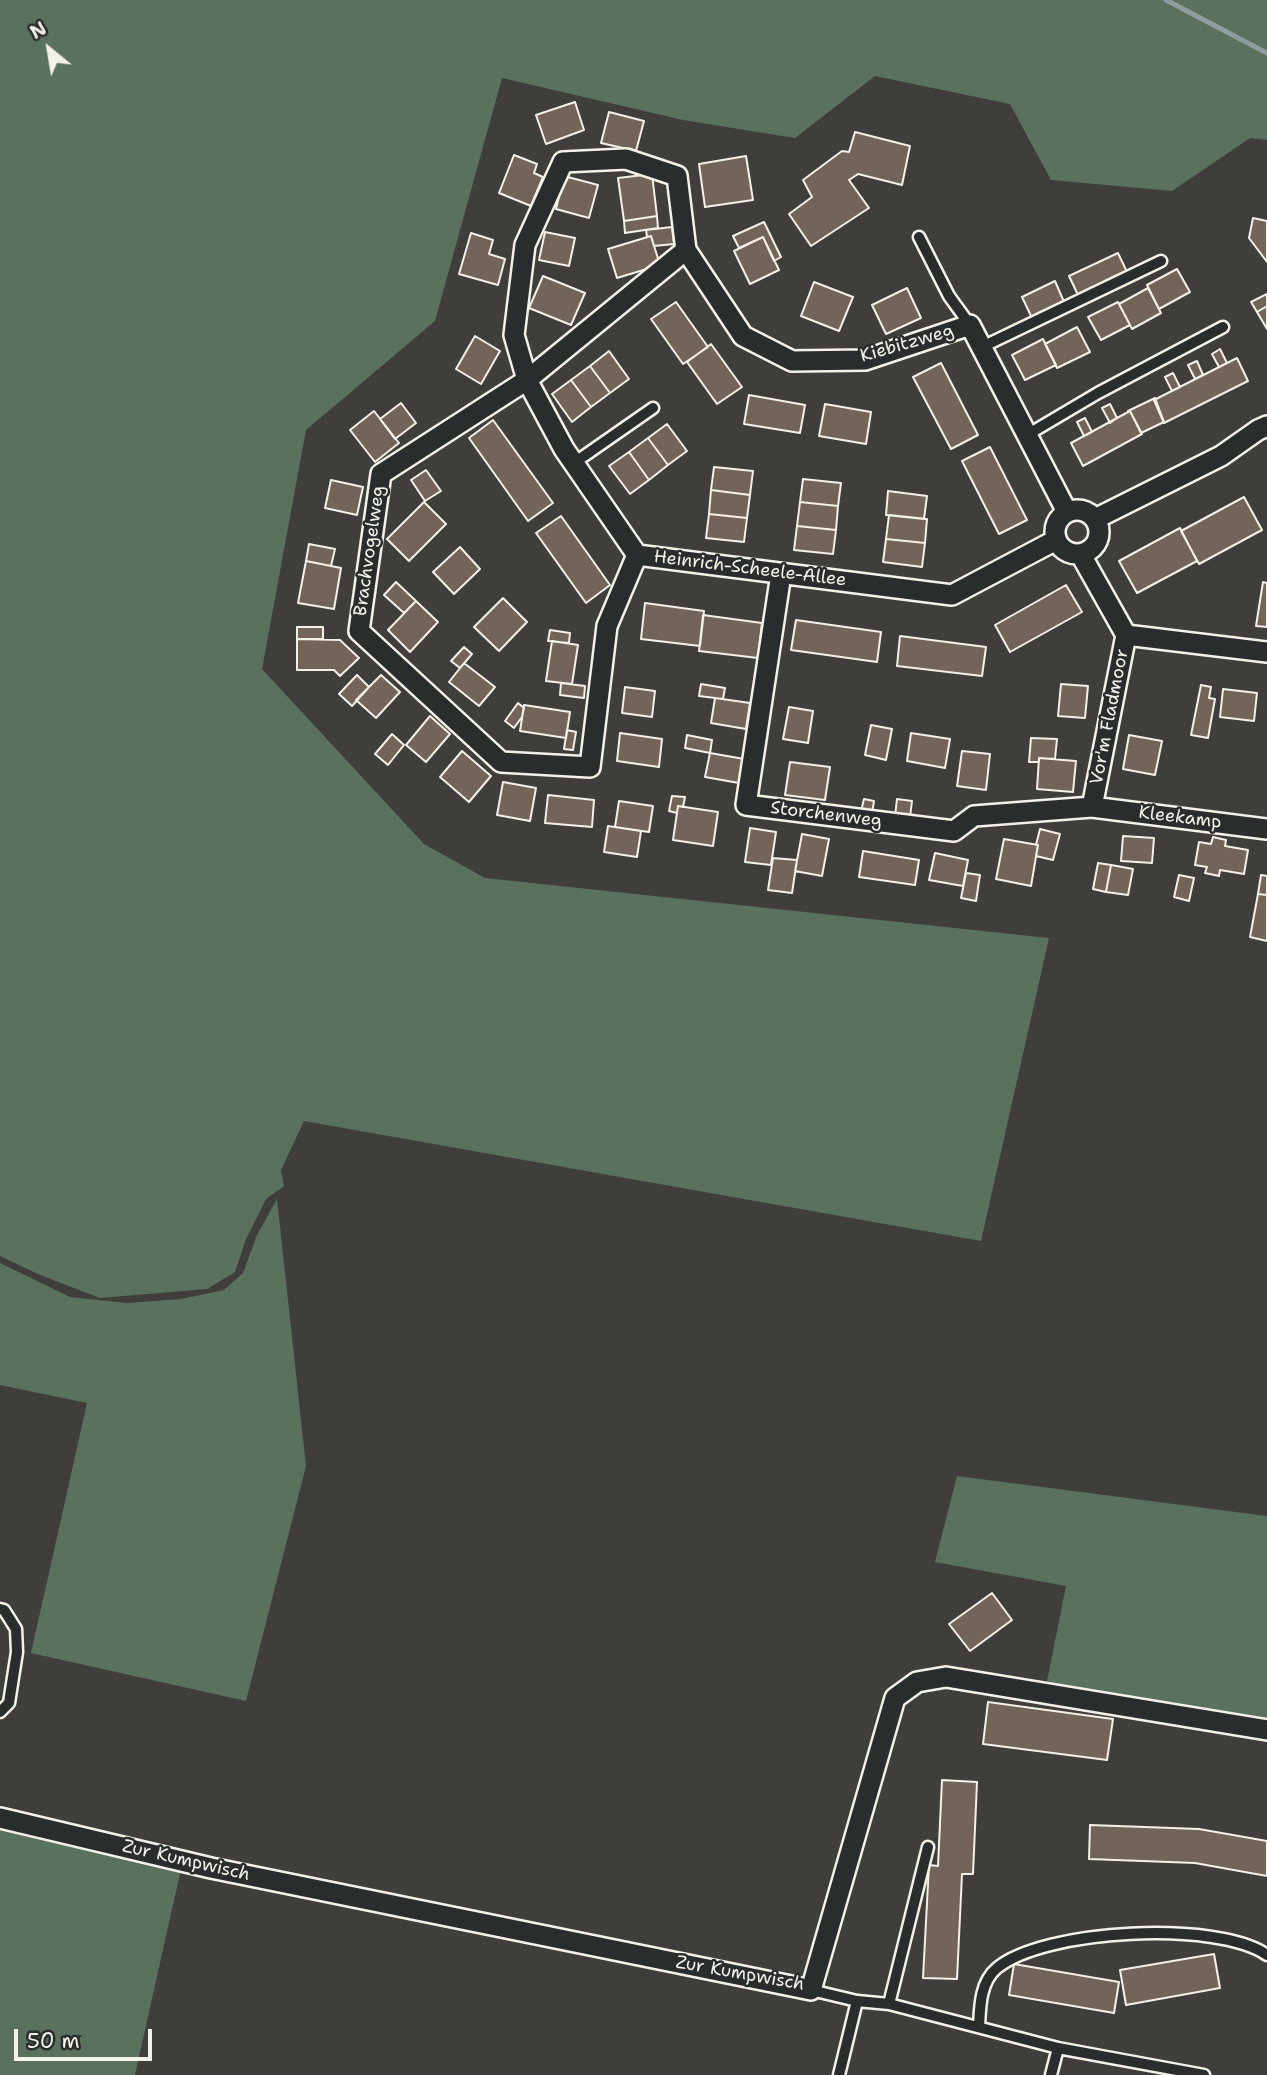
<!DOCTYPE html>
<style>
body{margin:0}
#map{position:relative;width:1267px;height:2075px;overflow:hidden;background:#403e3b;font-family:"Shantell Sans",sans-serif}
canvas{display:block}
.north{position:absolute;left:14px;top:14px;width:70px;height:70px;-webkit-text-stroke:5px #2a2d2e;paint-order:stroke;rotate:330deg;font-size:19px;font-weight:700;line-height:28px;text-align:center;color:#f4f1e8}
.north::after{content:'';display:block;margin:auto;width:24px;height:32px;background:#f4f1e8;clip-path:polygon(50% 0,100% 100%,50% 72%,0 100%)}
.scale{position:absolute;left:14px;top:2029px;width:138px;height:32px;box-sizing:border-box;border:4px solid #f4f1e8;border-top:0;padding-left:9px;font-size:21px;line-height:24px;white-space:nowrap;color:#f4f1e8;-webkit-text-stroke:5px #2a2d2e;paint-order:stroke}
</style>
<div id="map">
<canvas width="1267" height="2075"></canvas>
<div class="north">N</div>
<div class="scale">50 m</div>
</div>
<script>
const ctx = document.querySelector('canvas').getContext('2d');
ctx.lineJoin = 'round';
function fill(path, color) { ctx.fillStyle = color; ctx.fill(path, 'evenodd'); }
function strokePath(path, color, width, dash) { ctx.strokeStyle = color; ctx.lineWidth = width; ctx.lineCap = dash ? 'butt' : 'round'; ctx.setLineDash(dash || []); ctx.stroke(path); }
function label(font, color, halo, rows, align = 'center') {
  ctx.font = font + ' "Shantell Sans",sans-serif'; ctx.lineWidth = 5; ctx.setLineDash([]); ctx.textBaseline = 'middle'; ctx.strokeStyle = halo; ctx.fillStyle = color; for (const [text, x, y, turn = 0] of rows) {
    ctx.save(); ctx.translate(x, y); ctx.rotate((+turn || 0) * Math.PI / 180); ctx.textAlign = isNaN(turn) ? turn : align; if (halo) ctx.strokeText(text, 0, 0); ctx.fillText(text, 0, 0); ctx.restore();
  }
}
fill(new Path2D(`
 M 0,0 L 1267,0 L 1267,140 L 1250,138 L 1172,191 L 1051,180 L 1010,104 L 875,76 L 795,138 L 683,120 L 502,78 L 435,321 L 306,430 L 262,669 L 424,844 L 485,878 L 1049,938 L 981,1241 L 304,1121 L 281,1170 L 284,1186 L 266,1199 L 246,1239 L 235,1272 L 207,1289 L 100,1298 L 40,1275 L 0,1256 Z
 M 277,1199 L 306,1466 L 246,1701 L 31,1653 L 87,1403 L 0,1385 L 0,1263 L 70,1297 L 127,1303 L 181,1299 L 224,1290 L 243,1273 L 257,1235 Z
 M 957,1476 L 1267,1516 L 1267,1729 L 1044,1696 L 1066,1586 L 935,1562 Z
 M 0,1824 L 181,1869 L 135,2075 L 0,2075 Z`), '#59715d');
strokePath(new Path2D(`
 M 1166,0 L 1267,53`), '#8f9ca0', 5);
const building = new Path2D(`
 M 575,102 L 584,130 L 546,144 L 536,115 Z
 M 609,112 L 644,121 L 636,151 L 601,143 Z
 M 855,132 L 910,146 L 902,185 L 858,174 L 849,180 L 869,208 L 811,246 L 789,214 L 812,197 L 803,180 L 842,151 L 849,152 Z
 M 514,155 L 537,164 L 534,173 L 543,177 L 531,206 L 499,193 Z
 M 746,156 L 753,200 L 705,207 L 699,164 Z
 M 652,174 L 657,216 L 624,221 L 618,178 Z
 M 564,176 L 598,185 L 589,218 L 556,209 Z
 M 657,216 L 658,228 L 625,233 L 624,221 Z
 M 1253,218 L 1267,221 L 1267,262 L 1249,238 Z
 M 764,222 L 781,257 L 774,261 L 763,237 L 739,248 L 733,236 Z
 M 672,227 L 674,244 L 654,246 L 651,236 L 647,237 L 646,230 Z
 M 545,232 L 575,238 L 569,266 L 539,260 Z
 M 471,233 L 493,240 L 489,254 L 505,259 L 498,285 L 459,274 Z
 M 651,236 L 660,265 L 617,278 L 608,249 Z
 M 763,237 L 779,270 L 750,284 L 734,251 Z
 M 1118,253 L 1127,272 L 1078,295 L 1069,276 Z
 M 1177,269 L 1190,292 L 1159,309 L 1147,285 Z
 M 543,276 L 585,293 L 571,325 L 529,308 Z
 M 1055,281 L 1064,302 L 1032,318 L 1022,297 Z
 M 814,282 L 853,297 L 839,331 L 801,316 Z
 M 907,288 L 921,318 L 886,334 L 872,305 Z
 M 1148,288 L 1161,313 L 1132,329 L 1119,304 Z
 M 1267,294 L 1267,306 L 1257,312 L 1251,302 Z
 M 676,302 L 708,347 L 683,364 L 651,319 Z
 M 1118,302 L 1130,325 L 1101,340 L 1088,317 Z
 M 1267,306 L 1267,329 L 1257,312 Z
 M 1077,327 L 1090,352 L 1057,368 L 1045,344 Z
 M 475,336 L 500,351 L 481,384 L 456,369 Z
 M 1043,339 L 1056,365 L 1025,380 L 1012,355 Z
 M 711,344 L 742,387 L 717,404 L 687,362 Z
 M 1220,349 L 1227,363 L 1219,367 L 1212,354 Z
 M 609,351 L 629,379 L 610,393 L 590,366 Z
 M 1237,358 L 1248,381 L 1164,423 L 1154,400 Z
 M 1197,361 L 1203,375 L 1195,379 L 1188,365 Z
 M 941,363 L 978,435 L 951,449 L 913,377 Z
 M 590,366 L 610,393 L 591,407 L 571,380 Z
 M 1173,373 L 1180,387 L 1172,391 L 1165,377 Z
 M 571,380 L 591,407 L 572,422 L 552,394 Z
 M 749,395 L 805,405 L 800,433 L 744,424 Z
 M 1155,398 L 1164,422 L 1141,433 L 1130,411 L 1128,411 Z
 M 401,403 L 416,423 L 395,439 L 380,419 Z
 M 825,404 L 871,412 L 866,444 L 819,436 Z
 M 1110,404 L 1117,418 L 1110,423 L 1102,408 Z
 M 374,411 L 399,443 L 375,462 L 350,430 Z
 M 1130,411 L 1142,434 L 1083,466 L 1071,443 Z
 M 1085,418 L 1092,432 L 1084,436 L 1077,422 Z
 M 493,420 L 553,503 L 528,521 L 469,438 Z
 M 667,424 L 687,451 L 668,465 L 648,438 Z
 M 648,438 L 668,465 L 649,480 L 629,452 Z
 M 990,447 L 1027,520 L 999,534 L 962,461 Z
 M 629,452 L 649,480 L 630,494 L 609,466 Z
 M 714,467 L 753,471 L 750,495 L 711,490 Z
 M 426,470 L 441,491 L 425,501 L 411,480 Z
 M 803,479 L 841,483 L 838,506 L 800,502 Z
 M 331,480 L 363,487 L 357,515 L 325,508 Z
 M 711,490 L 750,495 L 747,518 L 709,514 Z
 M 888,491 L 927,496 L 924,519 L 886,515 Z
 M 1244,497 L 1262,530 L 1199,564 L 1181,531 Z
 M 424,502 L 446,524 L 409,561 L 387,539 Z
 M 800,502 L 838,506 L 836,530 L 797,526 Z
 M 709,514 L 747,518 L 744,542 L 706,538 Z
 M 889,515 L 927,519 L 925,543 L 886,539 Z
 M 561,516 L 610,585 L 586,603 L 536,533 Z
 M 797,526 L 836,530 L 833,554 L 794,550 Z
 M 1180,528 L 1197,561 L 1137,593 L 1119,561 Z
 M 886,539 L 925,543 L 922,567 L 883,562 Z
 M 309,544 L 335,549 L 331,566 L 306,561 Z
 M 460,547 L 480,569 L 454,594 L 433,572 Z
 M 306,561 L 341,568 L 334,609 L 298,603 Z
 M 396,582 L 416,601 L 404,613 L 384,595 Z
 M 1263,582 L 1267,583 L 1267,627 L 1256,626 Z
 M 1066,585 L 1082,612 L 1010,652 L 995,625 Z
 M 503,598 L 527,622 L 499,651 L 474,627 Z
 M 416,601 L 438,622 L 410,652 L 388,630 Z
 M 645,603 L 704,611 L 700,646 L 641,639 Z
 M 703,615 L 762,623 L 758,658 L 699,651 Z
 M 796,620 L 881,632 L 877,662 L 791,650 Z
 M 297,627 L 323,627 L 323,639 L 297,639 Z
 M 550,630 L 570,633 L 569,643 L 548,641 Z
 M 900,636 L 986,647 L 982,676 L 897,666 Z
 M 297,639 L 340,640 L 359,658 L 340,676 L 334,670 L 297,670 Z
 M 552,641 L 578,645 L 572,684 L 546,681 Z
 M 464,647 L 472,654 L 460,668 L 451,661 Z
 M 464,663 L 495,687 L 479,706 L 449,682 Z
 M 357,675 L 369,687 L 352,706 L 339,694 Z
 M 381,675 L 400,692 L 376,718 L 356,700 Z
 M 561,683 L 585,686 L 584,698 L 560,695 Z
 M 701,684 L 725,688 L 723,699 L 699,696 Z
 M 1061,684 L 1088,686 L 1085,718 L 1058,716 Z
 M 1201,685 L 1211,687 L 1209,698 L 1215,699 L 1208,738 L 1191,735 Z
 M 625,687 L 655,691 L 652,717 L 622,713 Z
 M 1223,689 L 1257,693 L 1254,721 L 1220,717 Z
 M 715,698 L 750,703 L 746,729 L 711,723 Z
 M 518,703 L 524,708 L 522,717 L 514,728 L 505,721 Z
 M 524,705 L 570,712 L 566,738 L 520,731 Z
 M 789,707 L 813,711 L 808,743 L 783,739 Z
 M 430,716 L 450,734 L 426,762 L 406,745 Z
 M 871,725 L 892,729 L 886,760 L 865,755 Z
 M 567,730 L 576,732 L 573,750 L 564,749 Z
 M 620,733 L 662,739 L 659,767 L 617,761 Z
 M 911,733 L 950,739 L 945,768 L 907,761 Z
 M 392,734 L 404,745 L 388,765 L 375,754 Z
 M 687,735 L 712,740 L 710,753 L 685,748 Z
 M 1129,735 L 1162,741 L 1155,775 L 1123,769 Z
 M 1031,738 L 1057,739 L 1055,759 L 1039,758 L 1039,762 L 1029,762 Z
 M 462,751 L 491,776 L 469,802 L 440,777 Z
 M 962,751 L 990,754 L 986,790 L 957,786 Z
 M 710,753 L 744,759 L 739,783 L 705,777 Z
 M 1039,758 L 1076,761 L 1073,792 L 1037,789 Z
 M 790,762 L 830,767 L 825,800 L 785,795 Z
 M 503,782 L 536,788 L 530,821 L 497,815 Z
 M 548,795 L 594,800 L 592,827 L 545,823 Z
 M 672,796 L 685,797 L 683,807 L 678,806 L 677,813 L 669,811 Z
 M 864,799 L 874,801 L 872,813 L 861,811 Z
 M 897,799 L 912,801 L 910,817 L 895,816 Z
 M 619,801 L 653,806 L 649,832 L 615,827 Z
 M 678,806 L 718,812 L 713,846 L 673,840 Z
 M 608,826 L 641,831 L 637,857 L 604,852 Z
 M 750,828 L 776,832 L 771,865 L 745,862 Z
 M 1040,829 L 1060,834 L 1053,860 L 1036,856 L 1038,845 L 1036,845 Z
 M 802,834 L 829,839 L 822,876 L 795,871 Z
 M 1123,836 L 1154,838 L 1152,863 L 1121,861 Z
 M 1213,837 L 1226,840 L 1225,846 L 1248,850 L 1244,874 L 1220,870 L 1219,876 L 1205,873 L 1207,867 L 1195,865 L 1199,842 L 1211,844 Z
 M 1004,839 L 1038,845 L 1031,886 L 996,879 Z
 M 863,851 L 919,860 L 915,885 L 859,877 Z
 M 935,853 L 968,860 L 963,886 L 929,880 Z
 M 773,858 L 797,860 L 792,893 L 768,890 Z
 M 1098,863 L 1111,865 L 1106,892 L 1093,889 Z
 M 1111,865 L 1133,869 L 1128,895 L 1106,892 Z
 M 966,873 L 980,875 L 976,901 L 961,898 Z
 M 1179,875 L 1194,878 L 1189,901 L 1174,897 Z
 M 1261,875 L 1267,876 L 1267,895 L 1258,894 Z
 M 1258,894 L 1267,895 L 1267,941 L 1250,937 Z
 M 992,1593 L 1012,1620 L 970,1651 L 949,1624 Z
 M 988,1702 L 1113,1719 L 1107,1760 L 983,1744 Z
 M 942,1780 L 977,1782 L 973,1874 L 962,1874 L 957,1979 L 923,1978 L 929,1865 L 938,1866 Z
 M 1090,1825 L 1199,1829 L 1267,1841 L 1267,1876 L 1195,1863 L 1089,1859 Z
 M 1214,1954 L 1220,1988 L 1126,2005 L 1120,1970 Z
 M 1014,1964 L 1119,1982 L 1114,2013 L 1009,1995 Z`);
fill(building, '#726459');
strokePath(building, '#f4f1e8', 2);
const service = new Path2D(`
 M 919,237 L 949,296 L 970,325
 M 982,347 L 1161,261
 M 1027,435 L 1098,393 L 1223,327
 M 574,463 L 653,408
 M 0,1609 L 4,1610 L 16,1629 L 17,1652 L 9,1703 L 0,1712
 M 811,1990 L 857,2001 L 889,2004 L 1058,2048 L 1051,2075
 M 889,2004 L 928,1847
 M 979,2027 C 980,2007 980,1982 997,1968 C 1044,1929 1217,1920 1267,1955
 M 1058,2048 L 1204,2075
 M 839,2075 L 857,2001`);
const minor = new Path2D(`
 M1055 532a22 22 0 1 1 44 0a22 22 0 1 1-44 0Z
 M 1095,519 L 1221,456 L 1258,430 L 1267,426
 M 1056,540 L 952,595 L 637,555 L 564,449 L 527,380 L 514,335 L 525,245 L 563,162 L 626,159 L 677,176 L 686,250 L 743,336 L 792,361 L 865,360 L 970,325 L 1067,512
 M 637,555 L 607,626 L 590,767 L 501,762 L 359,631 L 381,474 L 527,380 L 686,250
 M 1081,555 L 1126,635 L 1092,807
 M 781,574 L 746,805 L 954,831 L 974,816 L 1092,807 L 1267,829
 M 1126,635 L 1267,652
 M 0,1818 L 211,1868 L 811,1990 L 895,1698 L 917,1682 L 946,1677 L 1267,1730`);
strokePath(service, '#f4f1e8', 15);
strokePath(minor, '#f4f1e8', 24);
strokePath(service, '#2a2d2e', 10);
strokePath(minor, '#2a2d2e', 19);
label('18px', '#f4f1e8', '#2a2d2e', [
 ["Kiebitzweg",907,344,-16],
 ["Brachvogelweg",370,551,-82],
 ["Heinrich-Scheele-Allee",750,569,7],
 ["Vor'm Fladmoor",1110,717,-79],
 ["Storchenweg",826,815,7],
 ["Kleekamp",1180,818,7],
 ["Zur Kumpwisch",186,1861,13],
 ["Zur Kumpwisch",740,1974,10]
]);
</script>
